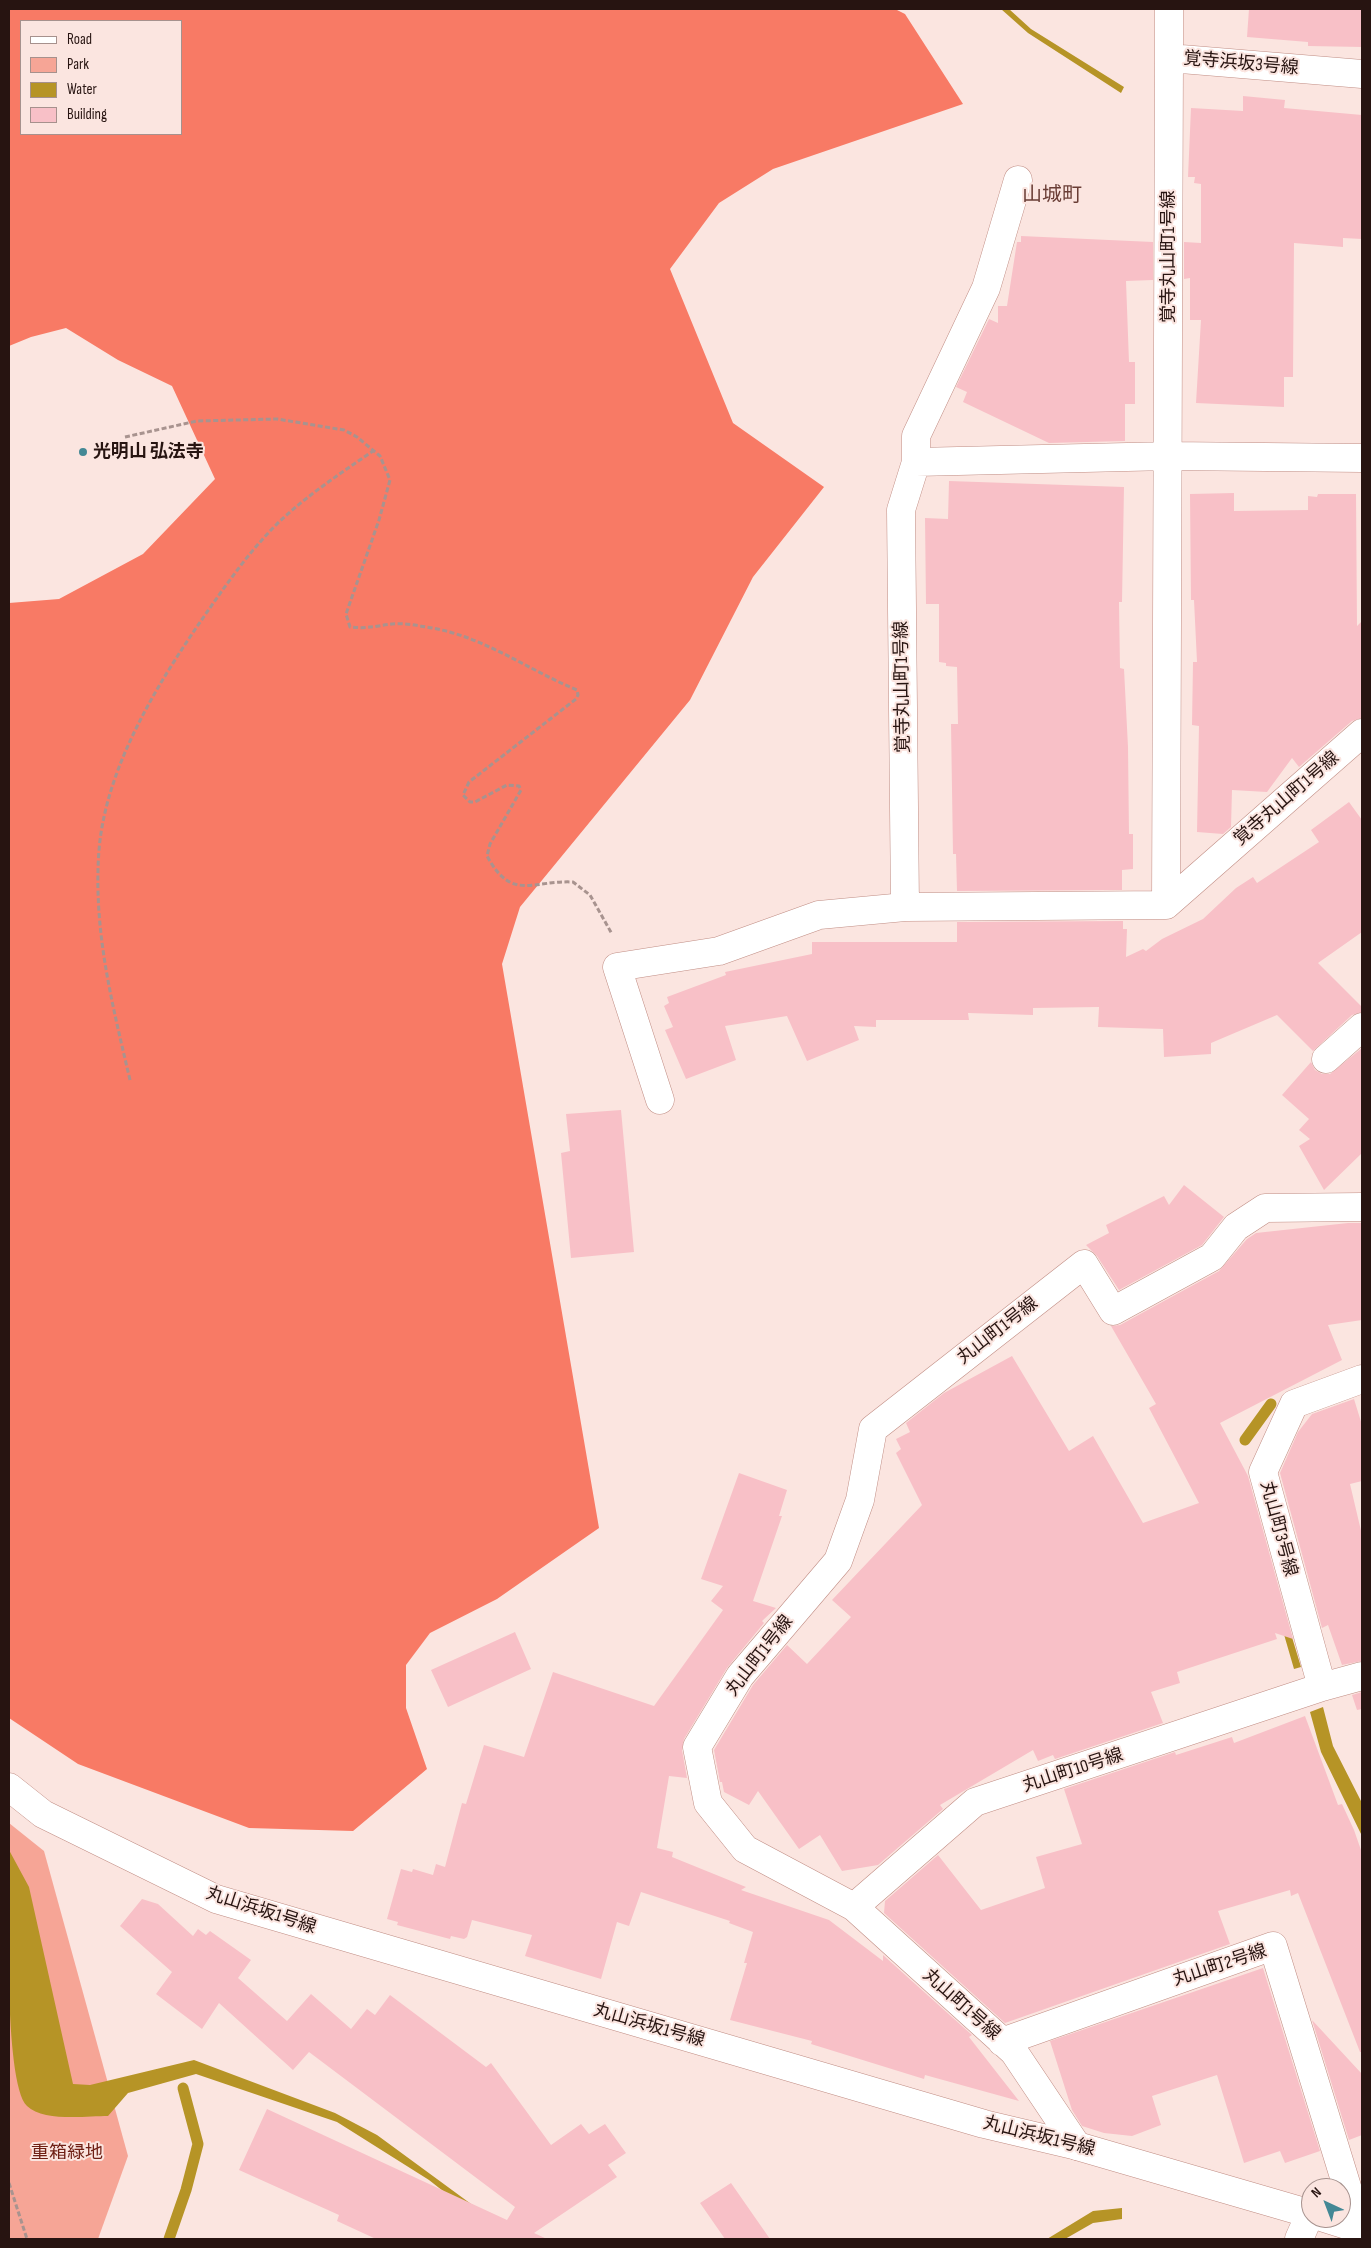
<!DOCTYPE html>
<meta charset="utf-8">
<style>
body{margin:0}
#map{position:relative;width:1371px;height:2248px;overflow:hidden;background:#fbe5e0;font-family:"Sofia Sans Condensed",sans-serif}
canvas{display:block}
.frame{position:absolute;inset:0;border:10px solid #271411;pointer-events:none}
.legend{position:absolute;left:20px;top:20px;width:162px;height:115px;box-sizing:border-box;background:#fbe5e0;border:1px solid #a6918d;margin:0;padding:6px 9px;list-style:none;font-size:15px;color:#271411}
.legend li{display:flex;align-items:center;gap:10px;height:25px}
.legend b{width:25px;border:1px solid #a6918d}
.north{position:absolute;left:1301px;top:2178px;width:50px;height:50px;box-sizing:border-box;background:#fbe5e0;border:1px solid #a6918d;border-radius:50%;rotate:317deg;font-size:14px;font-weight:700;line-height:20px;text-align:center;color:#271411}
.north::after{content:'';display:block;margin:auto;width:18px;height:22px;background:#438895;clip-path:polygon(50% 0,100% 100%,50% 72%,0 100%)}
</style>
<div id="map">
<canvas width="1371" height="2248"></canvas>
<div class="frame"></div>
<ul class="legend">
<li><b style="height:6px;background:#fff"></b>Road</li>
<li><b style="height:14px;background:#f6a596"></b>Park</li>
<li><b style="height:14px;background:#b69426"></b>Water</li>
<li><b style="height:14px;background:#f8c0c7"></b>Building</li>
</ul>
<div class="north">N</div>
</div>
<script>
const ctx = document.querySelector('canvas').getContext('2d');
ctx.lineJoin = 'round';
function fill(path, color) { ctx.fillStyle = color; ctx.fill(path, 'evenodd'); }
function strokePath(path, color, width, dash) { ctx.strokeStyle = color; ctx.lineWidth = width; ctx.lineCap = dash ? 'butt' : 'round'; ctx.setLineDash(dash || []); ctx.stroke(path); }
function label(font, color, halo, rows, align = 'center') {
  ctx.font = font + ' "Sofia Sans Condensed","Noto Sans JP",sans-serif'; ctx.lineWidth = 4; ctx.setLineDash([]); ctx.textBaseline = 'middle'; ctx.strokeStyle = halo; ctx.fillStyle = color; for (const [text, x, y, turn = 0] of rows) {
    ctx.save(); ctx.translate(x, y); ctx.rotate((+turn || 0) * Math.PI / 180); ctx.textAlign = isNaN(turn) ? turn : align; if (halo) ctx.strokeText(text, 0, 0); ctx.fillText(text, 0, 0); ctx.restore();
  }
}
fill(new Path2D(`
 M 9,1823 L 44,1851 L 128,2156 L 98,2239 L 9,2239 Z`), '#f6a596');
fill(new Path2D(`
 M 9,9 L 895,9 L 905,14 L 963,104 L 773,169 L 719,203 L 670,269 L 733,423 L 824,487 L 753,577 L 690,700 L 520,907 L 502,964 L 599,1528 L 497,1599 L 430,1633 L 406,1665 L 406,1708 L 427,1769 L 353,1831 L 249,1828 L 78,1764 L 9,1718 L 9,603 L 59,599 L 143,554 L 215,479 L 172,386 L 118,360 L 66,328 L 31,337 L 9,346 ZM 21,21 L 181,21 L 181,134 L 21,134 Z`), '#f87a65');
fill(new Path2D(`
 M 1001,9 L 1009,9 L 1031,29 L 1124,87 L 1121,93 L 1028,33 Z
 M 1248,1492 L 1301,1667 L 1294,1669 L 1243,1493 Z
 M 1323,1707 L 1333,1746 L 1362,1803 L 1362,1836 L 1321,1752 L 1310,1712 Z
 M 9,1850 L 29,1887 L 73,2084 L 90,2085 L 194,2060 L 335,2113 L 377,2135 L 512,2234 L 516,2239 L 504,2239 L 429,2180 L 337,2122 L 196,2074 L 128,2093 L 108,2116 C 86,2116 43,2122 27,2106 C 3,2082 9,1892 9,1850 Z
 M 1122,2208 L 1122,2219 L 1093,2223 L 1065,2239 L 1047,2239 L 1093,2211 Z`), '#b69426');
strokePath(new Path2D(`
 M 1245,1440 L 1271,1404
 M 169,2239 L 186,2190 L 198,2144 L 183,2088`), '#b69426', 11);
fill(new Path2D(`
 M 1249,9 L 1362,9 L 1362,47 L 1308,46 L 1308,42 L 1247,37 Z
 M 1243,96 L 1285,100 L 1284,108 L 1362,115 L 1362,239 L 1343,238 L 1343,247 L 1294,243 L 1293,377 L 1284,377 L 1284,407 L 1196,403 L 1201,320 L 1190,320 L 1190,278 L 1184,279 L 1184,242 L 1201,243 L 1201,184 L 1194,183 L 1195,177 L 1188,177 L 1191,108 L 1243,111 Z
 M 1021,236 L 1153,242 L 1153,280 L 1126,281 L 1129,362 L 1135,362 L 1135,404 L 1125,404 L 1125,441 L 1049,443 L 963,402 L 967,392 L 956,387 L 989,319 L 998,323 L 998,306 L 1007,306 L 1017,242 L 1021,242 Z
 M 949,481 L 1124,487 L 1122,602 L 1119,602 L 1120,668 L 1124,669 L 1128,747 L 1129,834 L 1133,834 L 1133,869 L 1122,870 L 1122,890 L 957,891 L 956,854 L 953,854 L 951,724 L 958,724 L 957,667 L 946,666 L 946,663 L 939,662 L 939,604 L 926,604 L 925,518 L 948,519 Z
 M 1234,493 L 1234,511 L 1308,510 L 1308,496 L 1317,497 L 1318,494 L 1356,494 L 1357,626 L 1362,621 L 1362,718 L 1352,721 L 1299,767 L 1292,758 L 1267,792 L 1232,790 L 1231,827 L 1223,834 L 1197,832 L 1199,726 L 1192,725 L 1193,662 L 1197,662 L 1194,600 L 1191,600 L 1190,494 Z
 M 1349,802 L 1362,820 L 1362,932 L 1318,963 L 1362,1007 L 1362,1012 L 1352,1015 L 1313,1051 L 1277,1015 L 1211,1043 L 1211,1054 L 1164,1057 L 1163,1029 L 1098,1027 L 1099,1007 L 1033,1008 L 1033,1015 L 968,1013 L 969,1020 L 876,1020 L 876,1027 L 854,1026 L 859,1040 L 807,1061 L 787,1016 L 725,1026 L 736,1060 L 686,1079 L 665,1030 L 673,1027 L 664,1006 L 669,1003 L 667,997 L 726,975 L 725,972 L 812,954 L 812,942 L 957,942 L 957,922 L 1123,921 L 1123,929 L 1127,929 L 1126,957 L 1143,949 L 1146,951 L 1162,939 L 1203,919 L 1236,888 L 1253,877 L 1257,883 L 1319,842 L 1311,830 Z
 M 1362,1048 L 1362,1153 L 1324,1190 L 1299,1146 L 1310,1139 L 1299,1130 L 1309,1119 L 1282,1095 L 1311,1062 L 1315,1070 L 1322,1074 L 1330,1074 Z
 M 621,1110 L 634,1252 L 571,1258 L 561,1153 L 570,1151 L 566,1114 Z
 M 1184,1185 L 1224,1217 L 1202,1245 L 1119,1290 L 1097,1256 L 1086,1245 L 1109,1233 L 1106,1225 L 1164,1196 L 1169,1205 Z
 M 1348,1223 L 1362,1223 L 1362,1320 L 1328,1325 L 1342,1360 L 1220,1423 L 1248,1476 L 1293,1639 L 1275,1633 L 1277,1639 L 1177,1672 L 1180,1683 L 1151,1692 L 1163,1723 L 1055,1759 L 1053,1755 L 1038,1761 L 1033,1750 L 940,1805 L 943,1809 L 878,1865 L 842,1871 L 820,1835 L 799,1849 L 758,1791 L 749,1805 L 724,1792 L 722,1782 L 720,1782 L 714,1750 L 753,1685 L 787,1645 L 807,1664 L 851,1617 L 832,1600 L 922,1505 L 896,1453 L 901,1449 L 896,1439 L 910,1432 L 906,1423 L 944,1393 L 1012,1356 L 1069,1451 L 1093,1436 L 1143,1523 L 1199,1503 L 1149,1408 L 1156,1404 L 1111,1326 L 1120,1325 L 1219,1271 L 1247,1239 L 1256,1233 Z
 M 1354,1399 L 1362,1425 L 1362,1481 L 1350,1484 L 1362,1535 L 1362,1661 L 1342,1665 L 1328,1625 L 1322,1628 L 1280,1473 L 1298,1432 L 1312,1414 Z
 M 739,1473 L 787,1490 L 779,1516 L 782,1516 L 753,1601 L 776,1608 L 762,1621 L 764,1623 L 727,1668 L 684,1739 L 682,1750 L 687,1778 L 669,1776 L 657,1848 L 673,1852 L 672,1857 L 746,1887 L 741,1890 L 829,1920 L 883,1961 L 883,1955 L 972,2035 L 969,2037 L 1019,2101 L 925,2075 L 924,2079 L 811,2044 L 812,2041 L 730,2020 L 747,1963 L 744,1963 L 753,1932 L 729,1923 L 730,1921 L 641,1892 L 629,1926 L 617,1922 L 601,1979 L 525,1956 L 532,1935 L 472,1920 L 467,1937 L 464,1939 L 451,1936 L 450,1939 L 397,1925 L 398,1922 L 387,1919 L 401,1869 L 412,1872 L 413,1869 L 433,1875 L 436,1864 L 445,1867 L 462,1803 L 466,1804 L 484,1745 L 524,1757 L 553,1672 L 654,1706 L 723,1610 L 711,1601 L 723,1586 L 701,1579 Z
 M 515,1632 L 531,1669 L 448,1707 L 431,1670 Z
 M 1362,1692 L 1362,1709 L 1357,1710 L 1352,1695 Z
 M 1305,1716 L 1338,1805 L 1342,1804 L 1354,1830 L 1362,1853 L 1362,2052 L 1360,2052 L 1298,1893 L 1291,1896 L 1290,1890 L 1218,1911 L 1230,1944 L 1005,2023 L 884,1913 L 885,1901 L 938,1855 L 981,1910 L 1045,1888 L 1036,1857 L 1082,1844 L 1064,1789 L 1175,1752 L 1176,1755 L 1232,1737 L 1234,1743 Z
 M 142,1899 L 158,1904 L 193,1936 L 198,1929 L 206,1935 L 210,1931 L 251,1960 L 238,1978 L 287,2021 L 311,1994 L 351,2029 L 367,2009 L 375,2015 L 390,1995 L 486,2067 L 491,2063 L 551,2145 L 581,2124 L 589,2134 L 605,2124 L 626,2153 L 608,2165 L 617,2177 L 534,2233 L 547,2239 L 376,2239 L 337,2221 L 339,2215 L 239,2170 L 267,2109 L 507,2220 L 515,2207 L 309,2052 L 293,2070 L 219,2003 L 202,2029 L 156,1994 L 172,1972 L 120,1926 Z
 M 1263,1968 L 1320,2151 L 1285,2163 L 1280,2151 L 1244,2163 L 1217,2075 L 1152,2096 L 1161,2125 L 1132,2136 L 1104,2133 L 1082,2126 L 1072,2110 L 1050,2041 Z
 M 1312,2020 L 1362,2074 L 1362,2135 L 1349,2140 Z
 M 731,2183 L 770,2239 L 725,2239 L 700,2203 Z`), '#f8c0c7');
const minor = new Path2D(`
 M 1169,9 L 1169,58 L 1362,74
 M 1362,458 L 1169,456 L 916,462 L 901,510 L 905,907 L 1166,905 L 1362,733
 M 916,462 L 916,436 L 986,288 L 1018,180
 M 1166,905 L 1169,58
 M 1326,1059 L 1362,1027
 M 660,1100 L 617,967 L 719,951 L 819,915 L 905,907
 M 1362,1379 L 1294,1404 L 1263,1472 L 1322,1687 L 1362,1676
 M 854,1907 L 975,1802 L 1322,1687
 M 1002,2042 L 1273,1946 L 1360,2229
 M 1077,2146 L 1014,2052 L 854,1907 L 745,1849 L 708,1803 L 697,1747 L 740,1676 L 838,1561 L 860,1500 L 873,1429 L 1084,1264 L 1113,1311 L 1212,1257 L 1236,1227 L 1265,1208 L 1362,1207
 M 1299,2239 L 1310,2214`);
const tertiary = new Path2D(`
 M 9,1787 L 43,1814 L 216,1899 L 984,2124 L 1077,2146 L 1311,2214
 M 1324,2218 L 1362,2230`);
strokePath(minor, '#c08d84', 29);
strokePath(tertiary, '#c08d84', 29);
strokePath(new Path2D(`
 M 125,437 L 197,421 L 277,419 L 344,430 L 357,437 L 380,456 L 390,480 L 379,520 L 346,614 L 350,627 C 368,629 375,626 392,624 C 402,623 416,625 426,627 C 482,635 526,669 577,690 L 578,695 L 576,699 L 469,782 L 463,795 L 470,802 L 475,802 L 507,785 L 519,786 L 521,790 L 490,844 L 487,856 C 512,902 532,880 573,882 L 590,895 L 612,934
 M 130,1080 C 112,1003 93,930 99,850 C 106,766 158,683 205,615 C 228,582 251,549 280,521 C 309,494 341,473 373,451
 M 9,2183 L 27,2239`), '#a8938f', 3, [5, 2.5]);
strokePath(minor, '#fff', 28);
strokePath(tertiary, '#fff', 28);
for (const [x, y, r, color] of [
 [83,452,5,"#438895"]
]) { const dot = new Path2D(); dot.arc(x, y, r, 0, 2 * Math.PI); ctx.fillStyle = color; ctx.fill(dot); strokePath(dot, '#fbe5e0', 2); }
label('18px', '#271411', '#fbe5e0', [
 ["覚寺浜坂3号線",1241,64,5],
 ["覚寺丸山町1号線",1169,257,-90],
 ["覚寺丸山町1号線",903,687,-91],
 ["覚寺丸山町1号線",1287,799,-41],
 ["丸山町1号線",998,1331,-38],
 ["丸山町3号線",1278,1529,75],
 ["丸山町1号線",760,1656,-52],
 ["丸山町10号線",1073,1771,-18],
 ["丸山浜坂1号線",261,1911,18],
 ["丸山町2号線",1220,1966,-18],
 ["丸山町1号線",961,2005,42],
 ["丸山浜坂1号線",649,2026,16],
 ["丸山浜坂1号線",1039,2137,14]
]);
label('bold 18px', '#271411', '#fbe5e0', [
 ["光明山 弘法寺",93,452]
], 'left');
label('18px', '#6e1f14', '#fbe5e0', [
 ["重箱緑地",67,2153]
]);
label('20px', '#6a3e36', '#fbe5e0', [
 ["山城町",1052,196]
]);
</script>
